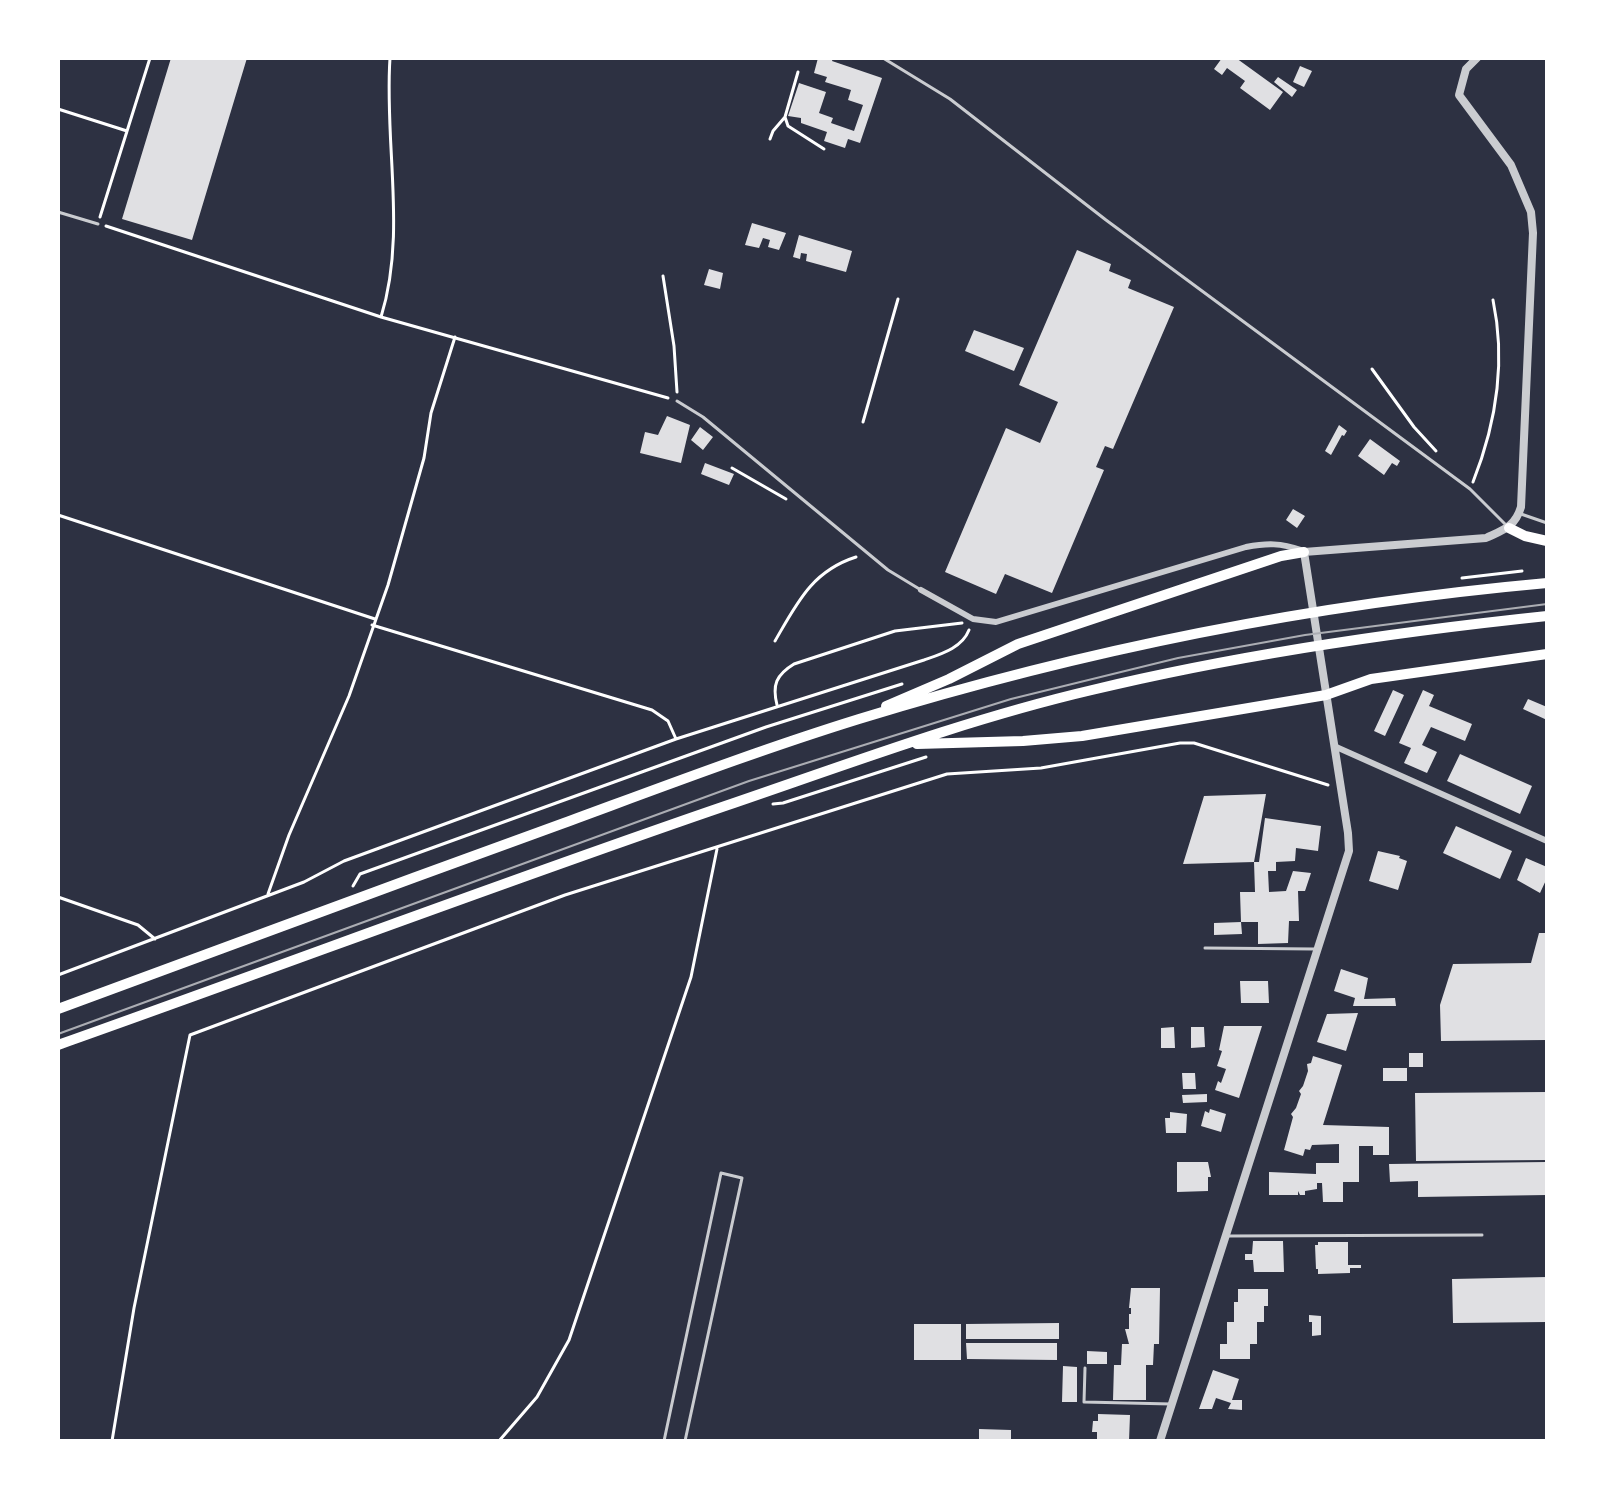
<!DOCTYPE html>
<style>
body{margin:0}
#map{position:relative;width:1605px;height:1499px;overflow:hidden;background:#2d3142;font-family:Inter,sans-serif}
canvas{display:block}
.frame{position:absolute;inset:0;border:60px solid #fff;pointer-events:none}
</style>
<div id="map">
<canvas width="1605" height="1499"></canvas>
<div class="frame"></div>
</div>
<script>
const ctx = document.querySelector('canvas').getContext('2d');
ctx.lineJoin = 'round';
function fill(path, color) { ctx.fillStyle = color; ctx.fill(path, 'evenodd'); }
function strokePath(path, color, width, dash) { ctx.strokeStyle = color; ctx.lineWidth = width; ctx.lineCap = dash ? 'butt' : 'round'; ctx.setLineDash(dash || []); ctx.stroke(path); }
fill(new Path2D(`
 M 171,58 L 247,58 L 192,240 L 122,219 Z
 M 818,58 L 833,58 L 832,61 L 882,78 L 860,143 L 848,139 L 845,148 L 824,141 L 827,132 L 801,123 L 801,118 L 788,116 L 799,83 L 826,92 L 819,113 L 833,118 L 831,123 L 854,131 L 863,105 L 848,100 L 851,90 L 825,82 L 827,77 L 814,73 Z
 M 1222,58 L 1236,58 L 1283,92 L 1270,110 L 1240,88 L 1245,81 L 1227,68 L 1222,75 L 1214,69 Z
 M 1300,66 L 1312,71 L 1304,87 L 1293,82 Z
 M 1278,77 L 1297,90 L 1292,97 L 1274,82 Z
 M 752,223 L 786,233 L 779,250 L 768,247 L 770,240 L 763,238 L 759,248 L 745,245 Z
 M 799,235 L 852,251 L 846,272 L 806,261 L 807,254 L 801,253 L 800,259 L 793,257 Z
 M 1077,250 L 1111,264 L 1109,271 L 1131,280 L 1128,288 L 1174,307 L 1113,449 L 1105,446 L 1096,467 L 1104,470 L 1052,593 L 1005,574 L 996,594 L 945,572 L 1006,428 L 1040,443 L 1058,402 L 1019,385 Z
 M 709,269 L 723,273 L 720,289 L 704,285 Z
 M 974,330 L 1024,348 L 1014,371 L 965,351 Z
 M 667,416 L 690,425 L 681,463 L 640,453 L 645,432 L 658,435 Z
 M 1339,425 L 1347,431 L 1344,436 L 1342,435 L 1331,455 L 1325,451 Z
 M 700,427 L 713,437 L 703,450 L 691,440 Z
 M 1370,439 L 1400,461 L 1397,466 L 1392,463 L 1384,475 L 1358,456 Z
 M 705,463 L 734,474 L 729,485 L 701,474 Z
 M 1293,509 L 1305,516 L 1297,528 L 1286,520 Z
 M 1393,690 L 1404,695 L 1385,736 L 1374,731 Z
 M 1423,690 L 1434,695 L 1429,706 L 1472,724 L 1465,741 L 1431,727 L 1422,745 L 1437,752 L 1427,773 L 1404,763 L 1411,748 L 1399,743 Z
 M 1528,699 L 1547,707 L 1547,720 L 1523,709 Z
 M 1460,754 L 1532,786 L 1520,814 L 1447,781 Z
 M 1266,794 L 1254,862 L 1183,864 L 1204,796 Z
 M 1265,818 L 1321,826 L 1318,851 L 1296,848 L 1295,861 L 1276,862 L 1276,871 L 1268,871 L 1269,892 L 1286,891 L 1293,871 L 1311,873 L 1305,891 L 1298,891 L 1299,921 L 1289,921 L 1288,943 L 1258,944 L 1258,922 L 1241,922 L 1240,892 L 1255,892 L 1254,862 L 1259,862 Z
 M 1456,826 L 1512,851 L 1500,879 L 1443,853 Z
 M 1378,851 L 1400,856 L 1399,858 L 1407,861 L 1398,890 L 1369,881 Z
 M 1526,858 L 1547,867 L 1547,878 L 1540,893 L 1517,880 Z
 M 1241,922 L 1242,934 L 1214,935 L 1214,923 Z
 M 1539,933 L 1547,933 L 1547,1040 L 1441,1041 L 1440,1005 L 1453,964 L 1531,963 Z
 M 1341,969 L 1368,978 L 1364,999 L 1395,998 L 1396,1006 L 1353,1006 L 1355,998 L 1334,991 Z
 M 1240,981 L 1268,981 L 1269,1003 L 1241,1003 Z
 M 1358,1013 L 1346,1051 L 1317,1042 L 1327,1014 Z
 M 1224,1026 L 1262,1026 L 1239,1098 L 1215,1090 L 1218,1081 L 1221,1083 L 1226,1069 L 1217,1066 L 1222,1051 L 1219,1050 Z
 M 1174,1027 L 1175,1048 L 1161,1048 L 1161,1028 Z
 M 1191,1027 L 1204,1027 L 1205,1047 L 1191,1048 Z
 M 1409,1053 L 1423,1053 L 1423,1067 L 1409,1067 Z
 M 1313,1056 L 1342,1065 L 1323,1125 L 1389,1127 L 1389,1155 L 1373,1155 L 1373,1146 L 1359,1146 L 1359,1182 L 1343,1182 L 1343,1202 L 1323,1202 L 1322,1183 L 1317,1183 L 1317,1189 L 1305,1191 L 1305,1195 L 1300,1195 L 1298,1191 L 1298,1195 L 1269,1195 L 1269,1172 L 1316,1174 L 1316,1163 L 1339,1163 L 1339,1144 L 1312,1145 L 1310,1150 L 1305,1149 L 1303,1156 L 1284,1150 L 1293,1117 L 1291,1114 L 1296,1108 L 1301,1094 L 1299,1091 L 1303,1086 L 1308,1071 L 1307,1064 L 1311,1063 Z
 M 1383,1068 L 1407,1068 L 1407,1081 L 1383,1081 Z
 M 1182,1073 L 1195,1073 L 1196,1089 L 1183,1089 Z
 M 1547,1092 L 1547,1160 L 1416,1161 L 1415,1093 Z
 M 1207,1094 L 1207,1102 L 1183,1103 L 1182,1095 Z
 M 1210,1109 L 1226,1114 L 1221,1132 L 1201,1126 L 1205,1111 L 1209,1113 Z
 M 1170,1112 L 1187,1114 L 1186,1133 L 1166,1133 L 1165,1118 L 1170,1118 Z
 M 1177,1162 L 1208,1162 L 1211,1177 L 1208,1177 L 1208,1191 L 1177,1192 Z
 M 1547,1162 L 1547,1195 L 1418,1197 L 1418,1181 L 1390,1182 L 1389,1164 Z
 M 1253,1241 L 1283,1241 L 1284,1272 L 1254,1272 L 1253,1260 L 1245,1260 L 1245,1254 L 1252,1254 Z
 M 1318,1242 L 1348,1242 L 1348,1265 L 1361,1265 L 1361,1268 L 1350,1268 L 1350,1273 L 1318,1274 L 1318,1269 L 1316,1269 L 1315,1245 L 1318,1245 Z
 M 1547,1277 L 1547,1322 L 1453,1323 L 1452,1279 Z
 M 1131,1288 L 1160,1288 L 1159,1344 L 1154,1344 L 1153,1365 L 1146,1365 L 1146,1400 L 1113,1400 L 1114,1365 L 1121,1365 L 1122,1344 L 1129,1344 L 1125,1329 L 1129,1329 L 1129,1314 L 1131,1314 L 1131,1308 L 1129,1308 Z
 M 1238,1289 L 1268,1289 L 1268,1306 L 1264,1306 L 1264,1322 L 1257,1322 L 1257,1344 L 1250,1344 L 1250,1359 L 1220,1359 L 1220,1344 L 1227,1344 L 1227,1322 L 1234,1322 L 1234,1302 L 1238,1302 Z
 M 1309,1315 L 1321,1316 L 1321,1335 L 1312,1336 L 1312,1322 L 1309,1322 Z
 M 1059,1323 L 1059,1339 L 966,1339 L 966,1324 Z
 M 914,1324 L 961,1324 L 961,1360 L 914,1360 Z
 M 966,1343 L 1057,1343 L 1057,1360 L 967,1359 Z
 M 1087,1351 L 1107,1352 L 1107,1364 L 1087,1364 Z
 M 1063,1366 L 1077,1367 L 1077,1402 L 1062,1402 Z
 M 1213,1370 L 1239,1379 L 1232,1400 L 1242,1400 L 1242,1410 L 1228,1409 L 1231,1403 L 1216,1398 L 1212,1409 L 1199,1409 Z
 M 1098,1414 L 1130,1415 L 1129,1441 L 1097,1441 L 1097,1432 L 1092,1432 L 1093,1421 L 1098,1421 Z
 M 979,1429 L 1011,1430 L 1011,1441 L 979,1441 Z`), '#e0e0e3');
strokePath(new Path2D(`
 M 58,109 L 127,131
 M 785,117 L 788,126 L 824,149
 M 770,139 L 773,131 L 785,117 L 798,72
 M 100,217 L 150,58
 M 106,226 L 381,317 L 668,398
 M 663,276 L 674,346 L 677,392
 M 381,317 C 407,234 384,143 390,58
 M 1372,369 L 1414,427 L 1436,451
 M 863,422 L 898,299
 M 732,468 L 786,499
 M 1473,482 C 1496,424 1506,362 1493,300
 M 58,515 L 375,619
 M 1462,578 L 1522,571
 M 372,625 L 652,710 L 668,721 L 676,739
 M 775,641 C 797,603 812,571 856,557
 M 777,705 C 772,685 776,675 794,664 L 895,631 L 962,623
 M 773,804 L 783,803 L 926,757
 M 353,886 L 360,874 L 766,727 L 902,684
 M 268,894 L 289,835 L 349,696 L 388,585 L 424,458 L 431,413 L 455,337
 M 58,897 L 138,925 L 155,939
 M 58,975 L 304,882 L 344,861 L 676,739 L 924,660 C 941,654 962,648 969,630
 M 112,1441 L 134,1308 L 190,1035 L 565,895 L 947,774 L 1041,768 L 1180,743 L 1194,743 L 1328,785
 M 499,1441 L 537,1397 L 569,1340 L 691,977 L 717,849`), '#fff', 3);
strokePath(new Path2D(`
 M 883,58 L 950,99 L 1106,220 L 1470,489 L 1506,525
 M 58,212 L 98,224
 M 677,401 L 703,417 L 888,570 L 921,590
 M 1521,514 L 1547,523
 M 1205,948 L 1314,949
 M 1228,1236 L 1482,1235
 M 1085,1368 L 1084,1402 L 1171,1404
 M 664,1441 L 721,1173 L 742,1178 L 685,1441`), '#caccd0', 3);
strokePath(new Path2D(`
 M 921,590 L 973,619 L 996,622 L 1246,547 C 1267,543 1281,543 1301,550
 M 1334,746 L 1547,841`), '#caccd0', 6);
strokePath(new Path2D(`
 M 1160,1441 L 1349,851 L 1348,833 L 1304,552 L 1486,538 C 1503,530 1515,527 1521,507 L 1533,233 L 1531,212 L 1511,165 L 1459,95 L 1466,69 L 1477,58`), '#caccd0', 8);
strokePath(new Path2D(`
 M 1509,528 L 1525,536 L 1547,541
 M 886,706 L 949,679 L 1018,644 L 1281,556 L 1304,552
 M 917,744 L 1023,741 L 1082,736 L 1326,695 L 1371,679 L 1547,654
 M 58,1009 C 227,947 395,884 564,823 C 662,787 759,750 859,719 C 1083,650 1313,604 1547,583
 M 58,1045 C 281,966 503,882 728,805 C 848,764 968,719 1092,690 C 1242,654 1394,632 1547,616`), '#fff', 10);
strokePath(new Path2D(`
 M 58,1034 L 749,781 L 1011,699 L 1178,658 L 1305,635 L 1547,604`), '#abadb3', 2);
</script>
